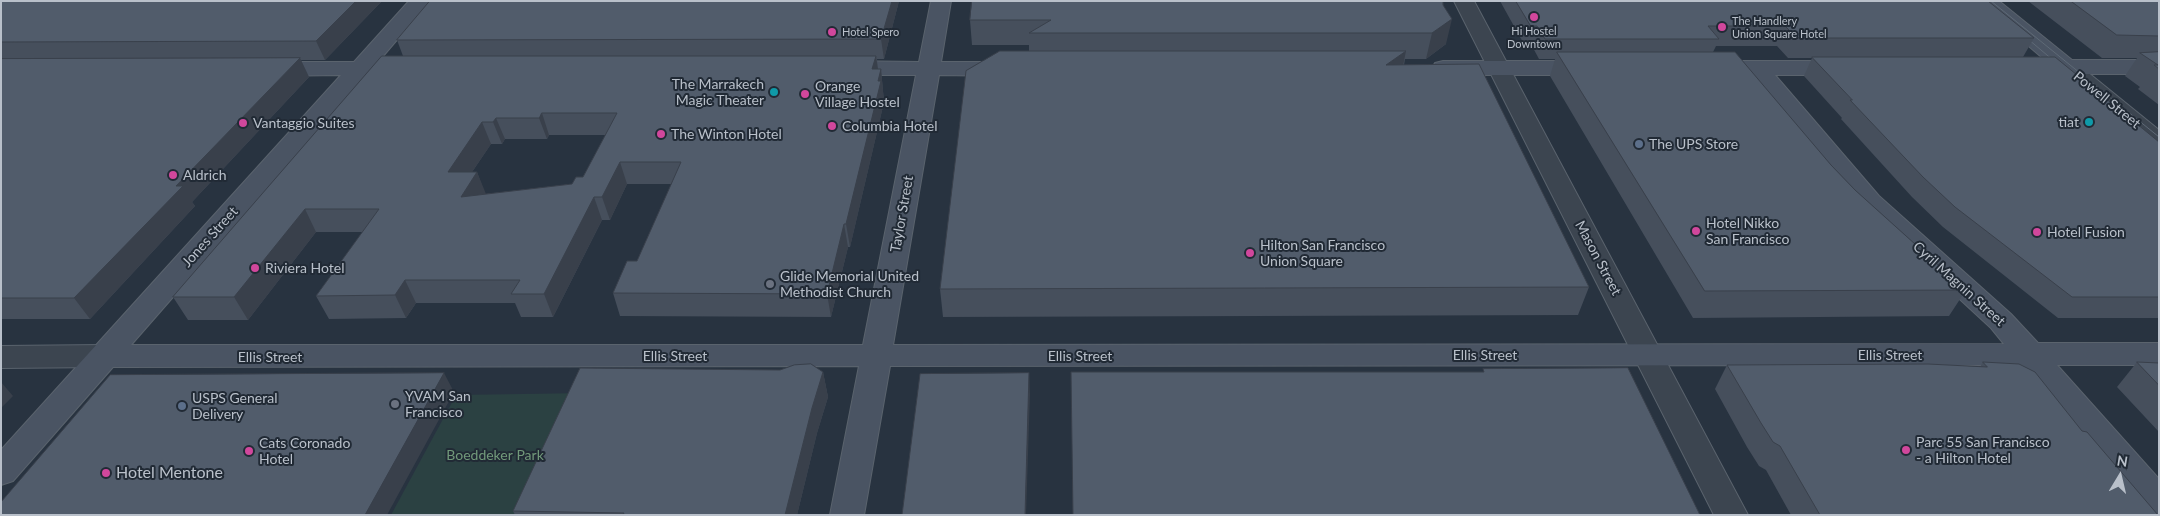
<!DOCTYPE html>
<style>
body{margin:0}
#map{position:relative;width:2160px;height:516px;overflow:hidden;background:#283340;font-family:Lato,sans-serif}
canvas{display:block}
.frame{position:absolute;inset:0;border:2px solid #b9c0ca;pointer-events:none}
.north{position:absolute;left:2095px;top:451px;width:50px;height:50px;-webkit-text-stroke:4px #212a35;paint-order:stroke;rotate:9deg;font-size:14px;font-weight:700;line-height:20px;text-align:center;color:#b9c0ca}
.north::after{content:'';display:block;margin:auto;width:18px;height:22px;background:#b9c0ca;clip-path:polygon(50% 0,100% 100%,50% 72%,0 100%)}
</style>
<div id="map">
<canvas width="2160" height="516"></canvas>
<div class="frame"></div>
<div class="north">N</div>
</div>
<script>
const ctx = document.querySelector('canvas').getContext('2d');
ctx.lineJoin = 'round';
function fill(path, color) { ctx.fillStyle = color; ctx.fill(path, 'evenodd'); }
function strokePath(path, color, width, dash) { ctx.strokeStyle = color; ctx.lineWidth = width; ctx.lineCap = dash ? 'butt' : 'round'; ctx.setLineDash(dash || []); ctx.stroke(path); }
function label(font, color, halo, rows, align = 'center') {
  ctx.font = font + ' Lato,sans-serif'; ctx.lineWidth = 4; ctx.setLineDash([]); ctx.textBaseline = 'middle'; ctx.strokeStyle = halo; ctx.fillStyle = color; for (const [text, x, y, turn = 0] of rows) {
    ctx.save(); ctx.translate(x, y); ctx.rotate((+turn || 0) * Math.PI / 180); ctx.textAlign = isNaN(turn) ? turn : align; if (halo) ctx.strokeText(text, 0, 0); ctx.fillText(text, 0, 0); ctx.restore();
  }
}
fill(new Path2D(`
 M 589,393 L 535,515 L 391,515 L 456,395 Z`), '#2b4142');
const street = new Path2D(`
 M 1454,1 L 1474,1 L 1748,515 L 1714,515 Z
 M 2067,60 L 2075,62 L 2159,130 L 2159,149 L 2150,147 L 2059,72 L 2056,67 L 2059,62 Z
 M 104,345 L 115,348 L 119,356 L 115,364 L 104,367 L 1,368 L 1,346 Z`);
const secondary = new Path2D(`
 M 409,1 L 430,1 L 378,62 L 407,61 L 415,63 L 418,68 L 415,73 L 407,75 L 367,75 L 131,345 L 863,345 L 916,75 L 840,75 L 832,73 L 829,68 L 832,63 L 840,61 L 919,62 L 931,1 L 951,1 L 941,62 L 1007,62 L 1015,64 L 1018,69 L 1015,74 L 1007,76 L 939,75 L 893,345 L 2004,344 L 1991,328 L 1861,208 L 1751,75 L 1710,75 L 1702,73 L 1699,68 L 1702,63 L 1710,61 L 1845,61 L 1853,63 L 1856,68 L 1853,73 L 1845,75 L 1775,75 L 1879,196 L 2011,314 L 2038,343 L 2159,343 L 2159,365 L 2057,365 L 2159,479 L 2159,515 L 2147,512 L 2022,365 L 890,366 L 864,515 L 830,515 L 859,366 L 113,367 L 13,481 L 1,485 L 1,450 L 341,75 L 268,76 L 260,74 L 257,69 L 260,64 L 268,62 L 354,62 Z
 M 1976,1 L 1999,1 L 2072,60 L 2159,60 L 2159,74 L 2030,74 L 2022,72 L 2019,67 L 2022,62 L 2045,60 Z
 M 1443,61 L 1590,61 L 1598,63 L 1601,68 L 1598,73 L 1590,75 L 1443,75 L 1435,73 L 1432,68 L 1435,63 Z`);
strokePath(street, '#5a636d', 2);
strokePath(secondary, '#5a636d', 2);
fill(street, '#3c4550');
fill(secondary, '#4a5463');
strokePath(new Path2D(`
 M 1991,1 L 2159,137
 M 2022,34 L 2060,66`), '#5e6976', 1);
fill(new Path2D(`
 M 1,1 L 382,1 L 325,60 L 301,60 L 309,77 L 192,202 L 195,206 L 90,319 L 1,319 Z
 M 899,1 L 884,59 L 877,59 L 878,69 L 881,69 L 884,102 L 850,247 L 848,247 L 831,317 L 620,316 L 613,293 L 637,261 L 672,184 L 627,184 L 610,220 L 602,220 L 553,317 L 521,317 L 515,303 L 416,303 L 406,318 L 329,319 L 316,296 L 363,232 L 316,232 L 248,320 L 188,320 L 173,297 L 403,56 L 397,40 ZM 549,135 L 606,135 L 583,177 L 572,184 L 485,194 L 477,172 L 472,172 L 491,144 L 502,144 L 505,139 L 547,139 Z
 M 1443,1 L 1446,44 L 1426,59 L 1405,59 L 1404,65 L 1589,287 L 1578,315 L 943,317 L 940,289 L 1029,51 L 1029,45 L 972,45 L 970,20 Z
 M 1500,1 L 1988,1 L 2034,38 L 2023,57 L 2159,142 L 2159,318 L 2058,318 L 1943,227 L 1912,197 L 1841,119 L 1842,118 L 1804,76 L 1812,58 L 1788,58 L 1777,46 L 1716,46 L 1713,52 L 1831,165 L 1855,190 L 1966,290 L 1949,316 L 1693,318 L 1550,76 L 1555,59 L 1539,59 L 1532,46 L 1525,46 Z
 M 2028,1 L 2159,1 L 2159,105 L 2138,89 L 2140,87 L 2125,76 L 2137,58 L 2102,58 Z
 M 1983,362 L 2082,431 L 2158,515 L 1791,515 L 1766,470 L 1759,466 L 1747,447 L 1715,389 L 1727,365 L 1980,367 Z
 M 2137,362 L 2159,363 L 2159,432 L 2117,387 Z
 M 823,372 L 828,397 L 817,433 L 797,515 L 515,515 L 513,511 Z`), '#464f5c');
fill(new Path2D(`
 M 356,1 L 382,1 L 325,60 L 316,41 Z
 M 892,1 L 899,1 L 884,59 L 881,39 Z
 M 1452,19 L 1446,44 L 1426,59 L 1432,33 Z
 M 1406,51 L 1401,76 L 1386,65 Z
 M 876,56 L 879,76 L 881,69 L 884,102 L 850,247 L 846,224 L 872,69 Z
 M 300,58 L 309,77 L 192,202 L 195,206 L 90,319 L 74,298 L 176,186 Z
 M 542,113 L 549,135 L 547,139 L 539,118 Z
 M 496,118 L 505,139 L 502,144 L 493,122 Z
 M 482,122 L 491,144 L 457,194 L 448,172 Z
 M 620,162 L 627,184 L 610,220 L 602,197 Z
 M 477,172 L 486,194 L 461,197 Z
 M 594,197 L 602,220 L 553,317 L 544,294 Z
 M 305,209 L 316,232 L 248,320 L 234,297 Z
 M 844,224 L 848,247 L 831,317 L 827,294 Z
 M 405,280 L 416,303 L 406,318 L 395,295 Z
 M 823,372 L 828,397 L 817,433 L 797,515 L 785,515 L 812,408 Z
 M 444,373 L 454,392 L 387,515 L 365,515 Z
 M 1029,373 L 1030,394 L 1026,515 L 1025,515 Z
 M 1,382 L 13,396 L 1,408 Z`), '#39404b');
const building = new Path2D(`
 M 1,1 L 356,1 L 316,41 L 1,42 Z
 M 430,1 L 892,1 L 881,39 L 397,40 Z
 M 972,1 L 1443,1 L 1443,5 L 1452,19 L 1432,33 L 1029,33 L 1051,20 L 970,20 Z
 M 1516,1 L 1988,1 L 2034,38 L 1797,38 L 1785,26 L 1708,26 L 1719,39 L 1545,39 L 1537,26 L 1531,26 Z
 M 2071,1 L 2159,1 L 2159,36 L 2117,35 Z
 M 1000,51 L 1406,51 L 1386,65 L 1479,64 L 1589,287 L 940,289 L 966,71 Z
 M 1557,52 L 1735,52 L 1831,165 L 1855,190 L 1966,290 L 1705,291 Z
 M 2159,52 L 2159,69 L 2154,65 L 2158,65 L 2140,53 Z
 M 382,56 L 876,56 L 872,69 L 881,69 L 878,81 L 881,81 L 846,224 L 844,224 L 827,294 L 613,293 L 627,261 L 637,261 L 681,162 L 620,162 L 602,197 L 594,197 L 544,294 L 511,294 L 520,280 L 405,280 L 395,295 L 316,296 L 379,209 L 305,209 L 234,297 L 173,297 ZM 542,113 L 617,113 L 583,177 L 576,177 L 572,184 L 461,197 L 477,172 L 448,172 L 482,122 L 493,122 L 496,118 L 539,118 Z
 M 1812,57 L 2055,57 L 2159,142 L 2159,297 L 2072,297 L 1955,207 L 1923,177 L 1850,100 L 1852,100 Z
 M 300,58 L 176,186 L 183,186 L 74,298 L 1,298 L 1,59 Z
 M 1983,362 L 2019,364 L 2035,372 L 2082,431 L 2087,432 L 2158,515 L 1820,515 L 1780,446 L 1773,442 L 1761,423 L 1727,365 L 1928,364 L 1987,367 Z
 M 2137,362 L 2159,363 L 2159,385 Z
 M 811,364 L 823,372 L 812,408 L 785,515 L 623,515 L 624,513 L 513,511 L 580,368 L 780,370 L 794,365 Z
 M 1628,368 L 1700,515 L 1073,515 L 1071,372 L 1484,372 L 1483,369 Z
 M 444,373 L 365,515 L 1,515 L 1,502 L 110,375 Z
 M 1029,373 L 1025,515 L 902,515 L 920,374 Z`);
fill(building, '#515c6b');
strokePath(building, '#39404b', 1);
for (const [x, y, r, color] of [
 [1534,17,5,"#d1479c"],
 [1722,27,5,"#d1479c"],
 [832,32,5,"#d1479c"],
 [774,92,5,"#0f9aa8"],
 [805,94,5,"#d1479c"],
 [2089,122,5,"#0f9aa8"],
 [243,123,5,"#d1479c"],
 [832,126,5,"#d1479c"],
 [661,134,5,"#d1479c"],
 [1639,144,5,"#5c6f8a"],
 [173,175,5,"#d1479c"],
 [1696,231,5,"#d1479c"],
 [2037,232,5,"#d1479c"],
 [1250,253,5,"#d1479c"],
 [255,268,5,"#d1479c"],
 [770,284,5,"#6b7280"],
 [395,404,5,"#6b7280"],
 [182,406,5,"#5c6f8a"],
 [1906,450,5,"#d1479c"],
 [249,451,5,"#d1479c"],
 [106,473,5,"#d1479c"]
]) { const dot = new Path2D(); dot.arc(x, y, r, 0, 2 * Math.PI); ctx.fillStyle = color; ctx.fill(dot); strokePath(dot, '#212a35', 2); }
label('11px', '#b9c0ca', '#212a35', [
 ["The Handlery",1732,21],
 ["Union Square Hotel",1732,34],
 ["Hi Hostel",1534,31,"center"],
 ["Downtown",1534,44,"center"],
 ["Hotel Spero",842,32]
], 'left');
label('14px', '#b9c0ca', '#212a35', [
 ["The Marrakech",764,84,"right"],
 ["Magic Theater",764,100,"right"],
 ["Orange",815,86],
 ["Village Hostel",815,102],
 ["tiat",2079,122,"right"],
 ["Vantaggio Suites",253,123],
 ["Columbia Hotel",842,126],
 ["The Winton Hotel",671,134],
 ["The UPS Store",1649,144],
 ["Aldrich",183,175],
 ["Hotel Nikko",1706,223],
 ["San Francisco",1706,239],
 ["Hotel Fusion",2047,232],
 ["Hilton San Francisco",1260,245],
 ["Union Square",1260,261],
 ["Riviera Hotel",265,268],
 ["Glide Memorial United",780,276],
 ["Methodist Church",780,292],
 ["YVAM San",405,396],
 ["Francisco",405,412],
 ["USPS General",192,398],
 ["Delivery",192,414],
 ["Parc 55 San Francisco",1916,442],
 ["- a Hilton Hotel",1916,458],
 ["Cats Coronado",259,443],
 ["Hotel",259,459]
], 'left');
label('14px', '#b9c0ca', '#212a35', [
 ["Powell Street",2107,100,39],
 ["Taylor Street",902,214,-80],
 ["Jones Street",210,237,-48],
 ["Mason Street",1598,258,62],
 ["Cyril Magnin Street",1959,284,42],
 ["Ellis Street",1485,355],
 ["Ellis Street",1890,355],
 ["Ellis Street",675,356],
 ["Ellis Street",1080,356],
 ["Ellis Street",270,357]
]);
label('14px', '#71997a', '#212a35', [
 ["Boeddeker Park",495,455]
]);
label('16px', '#b9c0ca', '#212a35', [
 ["Hotel Mentone",116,473]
], 'left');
</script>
